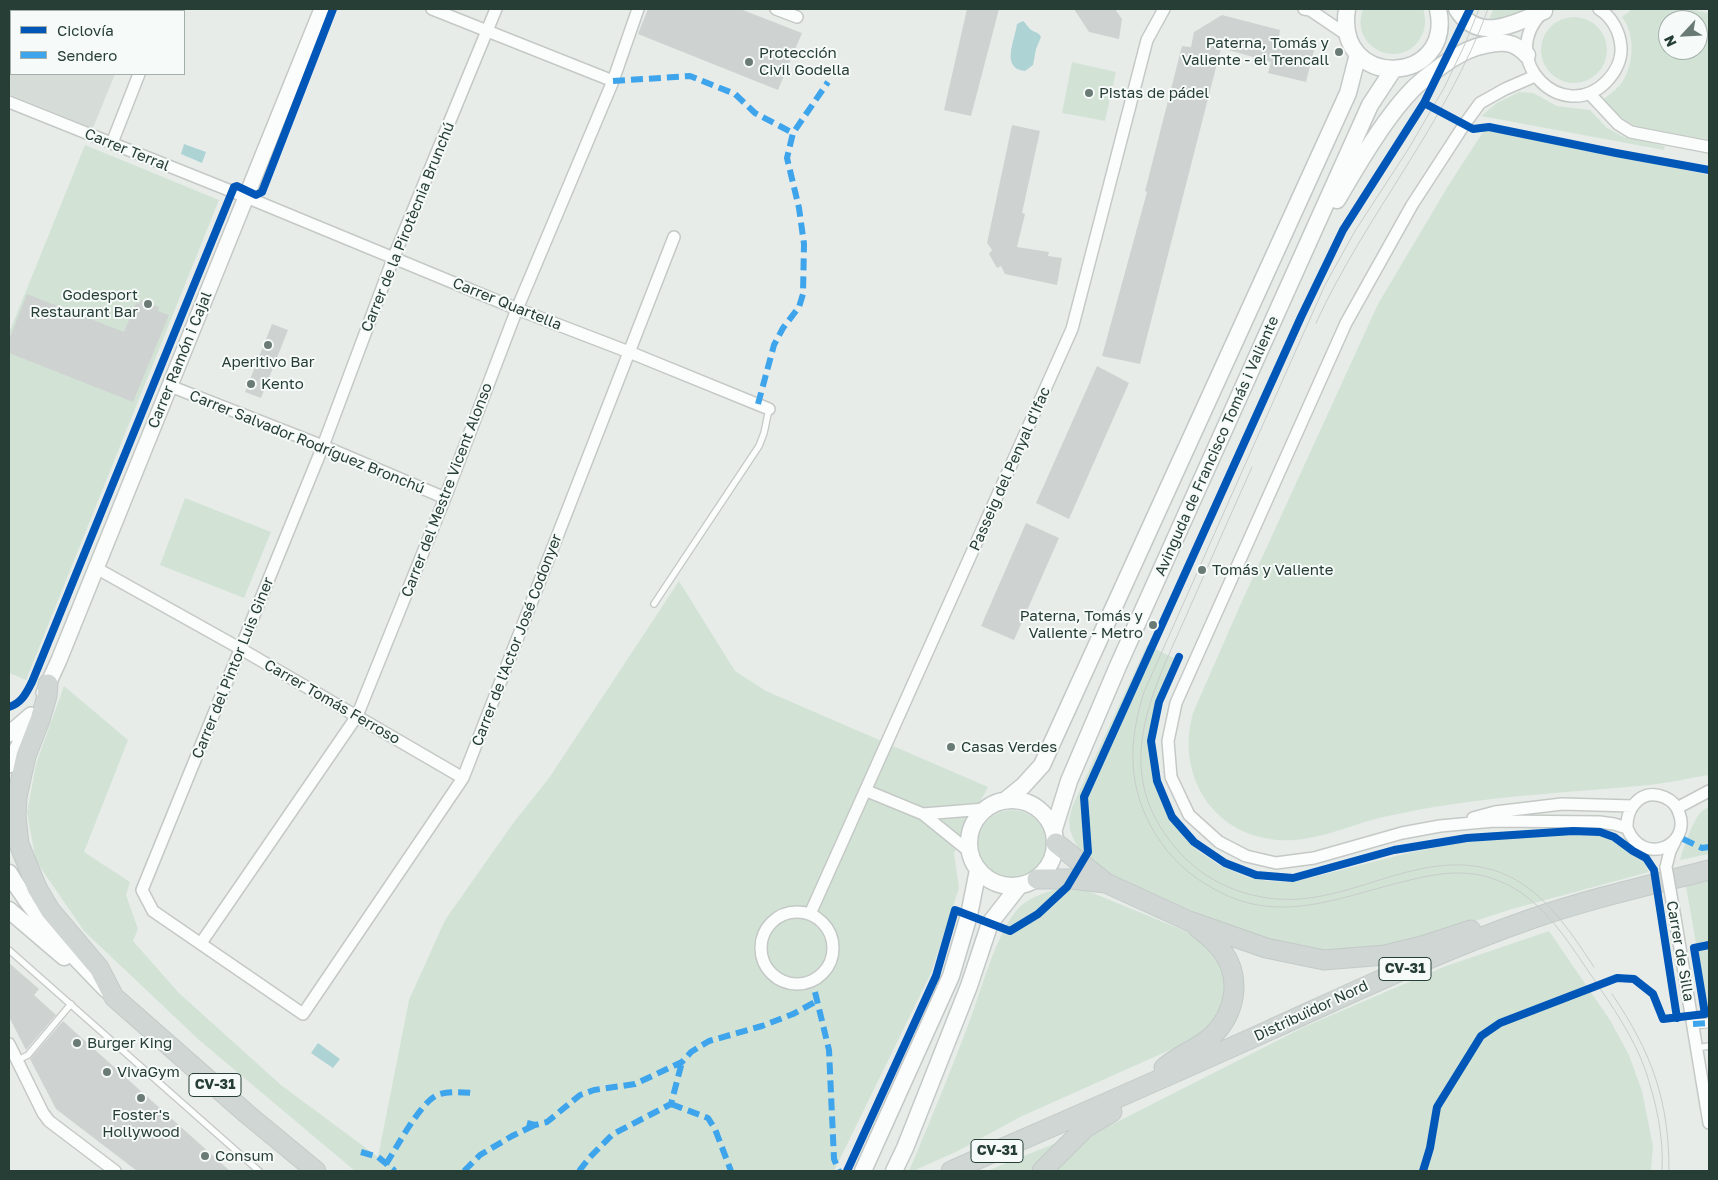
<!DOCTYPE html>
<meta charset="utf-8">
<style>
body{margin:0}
#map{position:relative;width:1718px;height:1180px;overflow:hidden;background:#e7ece9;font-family:"Golos Text",sans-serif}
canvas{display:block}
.frame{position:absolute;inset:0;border:10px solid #263e36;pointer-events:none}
.legend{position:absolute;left:10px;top:10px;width:175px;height:65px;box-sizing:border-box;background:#f6faf8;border:1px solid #a3afaa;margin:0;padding:6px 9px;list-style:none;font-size:15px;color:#263e36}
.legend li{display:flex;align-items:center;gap:10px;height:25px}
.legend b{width:25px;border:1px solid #a3afaa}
.north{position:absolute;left:1658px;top:10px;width:50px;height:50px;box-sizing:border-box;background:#f6faf8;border:1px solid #a3afaa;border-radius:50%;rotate:245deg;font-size:14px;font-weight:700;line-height:20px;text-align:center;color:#263e36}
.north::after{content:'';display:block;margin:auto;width:18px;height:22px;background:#6a7b75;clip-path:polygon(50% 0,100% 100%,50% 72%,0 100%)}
</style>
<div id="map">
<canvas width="1718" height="1180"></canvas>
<div class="frame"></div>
<ul class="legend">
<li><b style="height:6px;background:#0057b8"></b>Ciclovía</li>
<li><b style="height:6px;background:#3ea4eb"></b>Sendero</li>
</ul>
<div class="north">N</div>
</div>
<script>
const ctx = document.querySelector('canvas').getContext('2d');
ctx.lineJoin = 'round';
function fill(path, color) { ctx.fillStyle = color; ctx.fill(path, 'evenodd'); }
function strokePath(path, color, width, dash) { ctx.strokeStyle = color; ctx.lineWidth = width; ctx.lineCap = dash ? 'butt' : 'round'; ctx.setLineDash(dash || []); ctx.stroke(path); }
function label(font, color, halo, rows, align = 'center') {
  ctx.font = font + ' "Golos Text",sans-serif'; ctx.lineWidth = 4; ctx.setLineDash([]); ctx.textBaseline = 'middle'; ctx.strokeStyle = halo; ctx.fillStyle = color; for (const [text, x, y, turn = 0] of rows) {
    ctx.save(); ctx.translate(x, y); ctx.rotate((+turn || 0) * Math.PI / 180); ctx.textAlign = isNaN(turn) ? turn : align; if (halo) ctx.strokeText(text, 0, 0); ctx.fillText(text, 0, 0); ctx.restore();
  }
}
fill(new Path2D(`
 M 9,9 L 140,9 L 139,11 L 11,11 L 11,74 L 115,74 L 93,128 L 9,94 Z`), '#d6ddd9');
fill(new Path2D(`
 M 1363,9 L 1423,9 C 1426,17 1426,27 1422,35 C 1404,73 1348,49 1363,9 Z
 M 1493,9 L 1529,9 L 1514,17 L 1488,23 Z
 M 1632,9 L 1688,9 L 1709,13 L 1709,140 L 1635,126 C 1623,119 1610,112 1604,99 C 1613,92 1622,85 1626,75 C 1634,58 1634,32 1622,17 ZM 1668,20 L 1698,20 L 1698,50 L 1668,50 Z
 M1541 50a33 33 0 1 1 66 0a33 33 0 1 1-66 0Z
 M 1072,62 L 1116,72 L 1105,121 L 1062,113 Z
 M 1519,92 L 1533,93 L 1557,106 L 1590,110 L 1607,128 L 1624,137 L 1665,146 L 1664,150 L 1481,116 L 1497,103 Z
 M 1488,128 L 1709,175 L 1709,775 C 1689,778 1669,783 1649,785 C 1578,792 1506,795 1434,807 C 1416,810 1397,814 1379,818 C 1341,828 1304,847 1264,838 C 1206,826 1177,768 1193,713 L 1238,610 L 1378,304 L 1448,186 L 1483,132 Z
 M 85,145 L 219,200 L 26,680 L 9,673 L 9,333 Z
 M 185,498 L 271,532 L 244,598 L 160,565 Z
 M 679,581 L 735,671 L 766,691 L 988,787 L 954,853 L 959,888 L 931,973 L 834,1171 L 355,1171 L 199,1040 L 84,931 L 36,861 L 27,813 L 36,764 L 64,686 L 128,740 L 84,852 L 130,882 L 126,895 L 138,929 L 133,941 L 179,993 L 281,1085 L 378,1157 L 409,1000 L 445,920 L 514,822 L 549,778 Z
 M 1147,645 L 1174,658 L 1154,709 L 1149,738 L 1154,777 L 1173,823 L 1197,850 L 1219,865 L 1247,877 L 1267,881 L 1294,882 L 1408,853 L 1460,843 L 1573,832 L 1602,835 L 1642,859 L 1649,872 L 1512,909 L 1392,948 L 1321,954 L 1262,941 L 1110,875 L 1080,851 L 1074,840 L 1070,830 L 1069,819 L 1073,805 Z
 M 1709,807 L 1709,854 L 1680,860 C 1683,849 1693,819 1702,811 C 1704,809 1707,808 1709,807 Z
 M978 844a34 34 0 1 1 68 0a34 34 0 1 1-68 0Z
 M 1709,879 L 1709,1018 L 1686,886 Z
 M 1070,886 L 1078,887 L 1195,935 L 1213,948 L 1226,974 L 1226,1001 L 1206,1031 L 1181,1045 L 1020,1117 L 958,1151 L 913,1171 L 909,1171 C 930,1121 951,1071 970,1020 C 982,987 995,938 1016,911 C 1028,896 1052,890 1070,886 Z
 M 1549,931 L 1610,1020 L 1629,1055 L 1642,1091 L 1653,1146 L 1651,1171 L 987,1171 L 1056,1143 L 1109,1126 L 1304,1027 L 1446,966 Z`), '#d2e3d6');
fill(new Path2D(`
 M 1023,21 C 1026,23 1027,26 1030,29 C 1034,33 1038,31 1041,37 L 1036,49 L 1033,65 L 1025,71 C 1000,69 1015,40 1017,24 Z
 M 184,144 L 206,152 L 202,163 L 181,154 Z
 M 318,1043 L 340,1059 L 333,1068 L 311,1053 Z`), '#add3d5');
fill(new Path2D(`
 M 648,9 L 740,9 L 802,33 L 778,90 L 638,34 Z
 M 967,9 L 999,9 L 971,116 L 944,110 Z
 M 1074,9 L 1115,9 L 1122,19 L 1119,39 L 1089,32 Z
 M 1222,15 L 1280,30 L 1279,37 L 1315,46 L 1306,82 L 1268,73 L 1271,62 L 1221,48 L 1140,364 L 1102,356 L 1147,192 L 1145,191 L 1182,46 L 1191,47 L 1194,32 Z
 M 1012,125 L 1040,131 L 1022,213 L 1025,214 L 1017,247 L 1049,252 L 1048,256 L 1062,258 L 1057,285 L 1005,274 L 1001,266 L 997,268 L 989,254 L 992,250 L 987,243 Z
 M 27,294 L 124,332 L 136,303 L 139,304 L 141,300 L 159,307 L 158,311 L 169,315 L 133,402 L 9,353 L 9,340 Z
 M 272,324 L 288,330 L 261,398 L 245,392 Z
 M 1097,366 L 1129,383 L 1069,519 L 1036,503 Z
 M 1026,523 L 1059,538 L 1014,640 L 981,626 Z
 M 9,963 L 39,989 L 34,995 L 56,1015 L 26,1050 L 9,1017 Z
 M 63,1021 L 74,1031 L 230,1171 L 137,1171 L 56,1109 L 30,1059 Z`), '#ced3d1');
const service = new Path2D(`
 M 654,604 L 759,446 L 764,433 L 769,409
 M 9,950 L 259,1171
 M 1697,1048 L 1709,1046
 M 18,1060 L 28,1055 L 71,1004`);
const pedestrian = new Path2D(`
 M 1693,1024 L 1709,1023`);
const minor = new Path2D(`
 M 432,9 L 613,81
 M 496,9 L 393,259 L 323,446 L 142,890 L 153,911 L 303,1014 L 463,778 L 674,237
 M 776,9 L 797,17
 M 1304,9 L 1310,10 L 1347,35
 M 163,11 L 164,9
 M 1542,13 C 1496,60 1563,125 1606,82 C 1615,73 1622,60 1621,47 C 1620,32 1612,17 1599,9
 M 1535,76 L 1505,89 L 1480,103 L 1464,125 L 1412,205 L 1346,323 L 1176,703 L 1168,741 L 1171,777 L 1189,815 L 1219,842 L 1246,856 L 1276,863 L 1314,858 L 1402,833 L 1440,826 L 1494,821 L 1599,822 L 1614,824 L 1627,828 C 1643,868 1692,845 1679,813 C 1677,806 1671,800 1664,797 C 1641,788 1626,808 1627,828
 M 1589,93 L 1618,124 L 1631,132 L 1709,147
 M 9,102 L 246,197 L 517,309 L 629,352 L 769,409
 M 112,143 L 139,74
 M 170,386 L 323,446 L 445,498
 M 96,568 L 241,649 L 463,778
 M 867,791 L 923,814 L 970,852
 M 1677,808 L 1709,791
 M 923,814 L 985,809
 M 1473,818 L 1495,812 L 1562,804 L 1632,806
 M 1666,867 L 1670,851 L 1675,841
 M761 948a36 36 0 1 1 72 0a36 36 0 1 1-72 0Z
 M 810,914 L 1072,329 L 1147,40 L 1164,9
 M 1675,918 L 1709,1123
 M 201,943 L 357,716 L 445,498 L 517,309 L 613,81 L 638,9
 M 9,1044 L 43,1113 L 49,1121 L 115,1171`);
const tertiary = new Path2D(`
 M 44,693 L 59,660 L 322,9
 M 9,734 L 31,715
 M 9,765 L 29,725`);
const secondary = new Path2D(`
 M 1347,9 C 1334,91 1455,86 1438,9
 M 1457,9 C 1478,44 1516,23 1544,11
 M 1337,200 C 1358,164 1387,114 1416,86 C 1427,76 1438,68 1450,60 C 1462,53 1472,47 1485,45 C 1502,41 1514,41 1527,55
 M 1007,799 L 1023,786 L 1042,765 L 1348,93 L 1358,54
 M969 843a43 43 0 1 1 86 0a43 43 0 1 1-86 0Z
 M 1054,829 L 1069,781 L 1118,666 L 1370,105 L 1393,70
 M 9,873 C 35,918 71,953 107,990
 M 9,910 L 64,957
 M 863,1171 L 951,976 L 969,915 L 978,870
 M 894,1171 L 905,1148 L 969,986 L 990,923 L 1019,886`);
const primary = new Path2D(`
 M 48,684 L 47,696 L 40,720 L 26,756 L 17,797 L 16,816 L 19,844 L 37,888 L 50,910 L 99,968 L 114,997 L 247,1114 L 316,1171
 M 1056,843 L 1106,883 L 1189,921 L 1266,948 L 1324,960 L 1385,955 L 1422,946 L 1471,930
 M 1037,879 L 1071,879 L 1106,883
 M 1164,1068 C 1178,1055 1198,1049 1212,1036 C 1235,1014 1242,979 1223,952 C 1216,942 1207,935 1198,928
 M 951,1171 C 1058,1124 1164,1078 1270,1030 C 1356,991 1442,950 1531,919 C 1589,899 1650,885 1709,870
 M 1042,1171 L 1085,1128 L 1112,1112`);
strokePath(service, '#c4c9c6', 8);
strokePath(pedestrian, '#c4c9c6', 11);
strokePath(minor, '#c4c9c6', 14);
strokePath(tertiary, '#c4c9c6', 18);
strokePath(secondary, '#c3c9c6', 19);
strokePath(primary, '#c3cac7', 21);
strokePath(service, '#fbfcfc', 5.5);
strokePath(pedestrian, '#fbfcfc', 9);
strokePath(minor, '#fbfcfc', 11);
strokePath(tertiary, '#fbfcfc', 15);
strokePath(secondary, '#fbfcfc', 16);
strokePath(primary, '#cfd6d4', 19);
strokePath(new Path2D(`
 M 1479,9 L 1465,44 L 1444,88 L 1409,148 L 1355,231 L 1325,285 L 1144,692 C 1128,743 1127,788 1156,835 C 1171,859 1191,877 1216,890 C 1280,926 1342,896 1406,881 C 1430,875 1455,870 1480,875 C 1497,879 1513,886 1527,897 C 1555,919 1573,949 1593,978 C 1612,1006 1633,1036 1645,1069 C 1656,1102 1664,1136 1662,1171
 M 1316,323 C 1366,214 1447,123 1488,9
 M 1252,467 C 1231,513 1211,560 1190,607 C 1153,692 1105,773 1182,855 C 1212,887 1257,902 1300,899 C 1365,894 1426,850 1493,870 C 1540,884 1568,928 1594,967
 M 1612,994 C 1652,1053 1669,1100 1669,1171`), '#c8ccca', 1);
const minorBridge = new Path2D(`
 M 1666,867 L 1675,918`);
strokePath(minorBridge, '#c4c9c6', 14, []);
strokePath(minorBridge, '#fbfcfc', 11);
strokePath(new Path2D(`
 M 613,81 L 690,76 L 735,94 L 755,113 L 793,133
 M 758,404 L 774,345 L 783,328 L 799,307 L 803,294 L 804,244 L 799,208 L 787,158 L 793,133 L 828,82
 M 1683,839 L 1702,848 L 1709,847
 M 815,992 L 829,1050 L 834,1159 L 839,1171
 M 1693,1024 L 1709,1023
 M 671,1104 L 708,1118 L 715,1129 L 731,1171
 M 527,1123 L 535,1125 L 547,1122 L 580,1095 L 594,1090 L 635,1084 L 682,1062 L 691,1052 L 709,1041 L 762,1026 L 793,1014 L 817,1001
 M 361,1152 L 378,1157 L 395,1171
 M 386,1164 C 397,1147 420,1103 437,1095 C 448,1091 460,1092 472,1093
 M 464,1171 L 480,1155 L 512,1136 L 535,1125
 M 579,1171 L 590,1157 L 613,1134 L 671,1104 L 682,1062`), '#3ea4eb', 6, [12, 6]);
strokePath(new Path2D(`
 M 1424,103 L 1473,129 L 1489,127 L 1616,153 L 1709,170
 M 1179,657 L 1159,702 L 1151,741 L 1157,781 L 1172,817 L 1194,842 L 1225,863 L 1256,875 L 1293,878 L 1394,850 L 1467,838 L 1573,831 L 1600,832 L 1614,837 L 1633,851 L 1646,858 L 1654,870 L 1677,1018
 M 9,707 C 22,703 26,693 32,682 L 234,187 L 237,186 L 256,195 L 262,192 L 333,9
 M 847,1171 L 936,976 L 955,910 L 1010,931 L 1038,914 L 1067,887 L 1088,852 L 1084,797 L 1301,317 L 1343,230 L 1424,103 L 1470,9
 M 1423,1171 L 1430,1148 L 1437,1107 L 1481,1036 L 1500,1023 L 1617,978 L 1634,979 L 1653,994 L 1663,1019 L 1705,1014 L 1694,948 L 1709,945`), '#0057b8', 8);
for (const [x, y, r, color] of [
 [1339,52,5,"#6a7b75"],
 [749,62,5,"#6a7b75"],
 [1089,93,5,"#6a7b75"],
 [148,304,5,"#6a7b75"],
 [268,345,5,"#6a7b75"],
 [251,384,5,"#6a7b75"],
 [1202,570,5,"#6a7b75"],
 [1153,625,5,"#6a7b75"],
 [951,747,5,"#6a7b75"],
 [77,1043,5,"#6a7b75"],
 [107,1072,5,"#6a7b75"],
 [141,1098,5,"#6a7b75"],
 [205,1156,5,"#6a7b75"]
]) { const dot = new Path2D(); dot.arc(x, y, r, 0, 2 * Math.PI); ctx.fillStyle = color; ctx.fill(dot); strokePath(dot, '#f6faf8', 2); }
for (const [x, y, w] of [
 [1405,969,52],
 [215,1085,52],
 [997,1151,52]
]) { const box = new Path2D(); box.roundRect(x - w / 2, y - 11.5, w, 23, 4); ctx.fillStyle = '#f6faf8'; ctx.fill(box); strokePath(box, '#263e36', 1); }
label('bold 14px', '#263e36', null, [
 ["CV-31",1405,969],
 ["CV-31",215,1085],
 ["CV-31",997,1151]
]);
label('15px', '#263e36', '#f6faf8', [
 ["Paterna, Tomás y",1329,43,"right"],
 ["Valiente - el Trencall",1329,60,"right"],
 ["Protección",759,53],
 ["Civil Godella",759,70],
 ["Pistas de pádel",1099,93],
 ["Godesport",138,295,"right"],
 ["Restaurant Bar",138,312,"right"],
 ["Aperitivo Bar",268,362,"center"],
 ["Kento",261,384],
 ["Tomás y Valiente",1212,570],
 ["Paterna, Tomás y",1143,616,"right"],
 ["Valiente - Metro",1143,633,"right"],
 ["Casas Verdes",961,747],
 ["Burger King",87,1043],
 ["VivaGym",117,1072],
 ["Foster's",141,1115,"center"],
 ["Hollywood",141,1132,"center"],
 ["Consum",215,1156]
], 'left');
label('15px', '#263e36', '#f6faf8', [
 ["Carrer Terral",127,150,22],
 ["Carrer de la Pirotècnia Brunchú",408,227,-68],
 ["Carrer Quartella",507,304,22],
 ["Carrer Ramón i Cajal",180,360,-68],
 ["Carrer Salvador Rodríguez Bronchú",307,442,22],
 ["Avinguda de Francisco Tomás i Valiente",1217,446,-66],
 ["Passeig del Penyal d'Ifac",1010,469,-66],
 ["Carrer del Mestre Vicent Alonso",447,490,-69],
 ["Carrer de l'Actor José Codonyer",517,640,-69],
 ["Carrer del Pintor Luis Giner",233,668,-68],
 ["Carrer Tomás Ferroso",332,702,30],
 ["Carrer de Silla",1680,951,80],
 ["Distribuïdor Nord",1311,1011,-25]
]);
</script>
